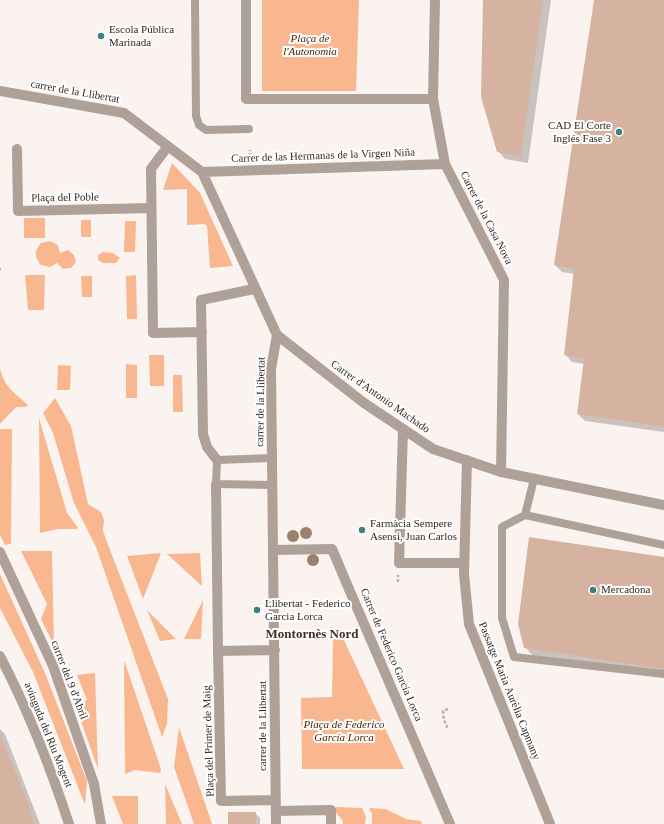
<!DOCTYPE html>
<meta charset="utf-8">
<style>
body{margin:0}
canvas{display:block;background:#fbf3ef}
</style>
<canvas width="664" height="824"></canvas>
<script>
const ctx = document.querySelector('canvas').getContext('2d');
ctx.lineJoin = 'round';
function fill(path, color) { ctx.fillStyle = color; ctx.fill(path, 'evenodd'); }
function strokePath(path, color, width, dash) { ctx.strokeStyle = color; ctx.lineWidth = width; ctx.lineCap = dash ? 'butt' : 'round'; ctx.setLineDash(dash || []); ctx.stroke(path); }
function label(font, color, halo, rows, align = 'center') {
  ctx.font = font + ' "Times New Roman",serif'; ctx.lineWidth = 4; ctx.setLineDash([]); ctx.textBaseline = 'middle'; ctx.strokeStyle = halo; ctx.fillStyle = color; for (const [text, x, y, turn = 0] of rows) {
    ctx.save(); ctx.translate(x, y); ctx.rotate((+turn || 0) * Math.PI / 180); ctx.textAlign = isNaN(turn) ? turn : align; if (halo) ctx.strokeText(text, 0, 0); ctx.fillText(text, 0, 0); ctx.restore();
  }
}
fill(new Path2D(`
 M 262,0 L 359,0 L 356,91 L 262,91 Z
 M 172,163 L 200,193 L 233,266 L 210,268 L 207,226 L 204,224 L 187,225 L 187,189 L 163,190 Z
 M 24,218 L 45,218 L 45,238 L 24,238 Z
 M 81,220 L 91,220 L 91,237 L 81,237 Z
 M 125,221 L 136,221 L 135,252 L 124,252 Z
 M 50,241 L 58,245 L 60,253 L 68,250 L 74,255 L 76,262 L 71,268 L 63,269 L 57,263 L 50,267 L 41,265 C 34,257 34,251 41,243 Z
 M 103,252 L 113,253 L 120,258 L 116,263 L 103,263 L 98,260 L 98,255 Z
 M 25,275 L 45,275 L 44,310 L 28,310 Z
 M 136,275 L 137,319 L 127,319 L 126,276 Z
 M 81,276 L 92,276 L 92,297 L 82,297 Z
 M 149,355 L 164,355 L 164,386 L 150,386 Z
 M 126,364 L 137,365 L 137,398 L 126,398 Z
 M 58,365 L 71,366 L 70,390 L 57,390 Z
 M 0,368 C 4,387 14,392 28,405 L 26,407 L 16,407 L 0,424 Z
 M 173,375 L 182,375 L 183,412 L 173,412 Z
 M 55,398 L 71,426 L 88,504 L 101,512 L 104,520 L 103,531 L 110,550 L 168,699 L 167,724 L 162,737 L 96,547 L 74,503 L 53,433 L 43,413 Z
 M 39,418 L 67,513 L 78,528 L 77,529 L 58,529 L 40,533 Z
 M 0,429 L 12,429 L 11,544 L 5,545 L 0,535 Z
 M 21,551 L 52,551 L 54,645 L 41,619 L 47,604 Z
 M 161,553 L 143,599 L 127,556 Z
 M 200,553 L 202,586 L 167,554 Z
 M 0,574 L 45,673 L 87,781 L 85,805 L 33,672 L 0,608 Z
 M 203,600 L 201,639 L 184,639 Z
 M 147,610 L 176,639 L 160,641 Z
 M 333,638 L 343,638 L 404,769 L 302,769 L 301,698 L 332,697 Z
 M 124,660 L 161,769 L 160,773 L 135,770 L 125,774 Z
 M 95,673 L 98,769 L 75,705 L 87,700 L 77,675 Z
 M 179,727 L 211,821 L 212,824 L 194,824 L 174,767 Z
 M 165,784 L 182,824 L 166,824 Z
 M 112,796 L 138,796 L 138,824 L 123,824 Z
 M 336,807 L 362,808 L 366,817 L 365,824 L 343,824 L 343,821 L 334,810 Z
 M 369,808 L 386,809 L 406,819 L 421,821 L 422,824 L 372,824 L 372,814 Z`), '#f9b790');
fill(new Path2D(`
 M 484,0 L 551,0 L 528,163 L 505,159 L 498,151 Z
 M 595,0 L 664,0 L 664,432 L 585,421 L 578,414 L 584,364 L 572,362 L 565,354 L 575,274 L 562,272 L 555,265 Z
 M 664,558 L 664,677 L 534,657 L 525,647 Z
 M 0,729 L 5,734 L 40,824 L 0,824 Z
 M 255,813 L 260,818 L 260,824 L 229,824 Z`), '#0003');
fill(new Path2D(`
 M 483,0 L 543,0 L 521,157 L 497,152 L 481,97 Z
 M 594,0 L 664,0 L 664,427 L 577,414 L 584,359 L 564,355 L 574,269 L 554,265 Z
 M 529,537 L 664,557 L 664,669 L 524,648 L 518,624 Z
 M 0,734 L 27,800 L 34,824 L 0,824 Z
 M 228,812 L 256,812 L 256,824 L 228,824 Z`), '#d6b3a0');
strokePath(new Path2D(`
 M 250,156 L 250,150
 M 0,269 L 1,269
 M 398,582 L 398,575
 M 448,709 L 443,711 L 444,720 L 448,729`), '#bbb1ac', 2.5, [3, 2]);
strokePath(new Path2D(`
 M 195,0 L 196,116 L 199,125 L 206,130 L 249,129
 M 272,458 L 217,460 L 216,484 L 273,485
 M 525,515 L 534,479
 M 664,545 L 525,515 L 502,527 L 502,618 L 514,657 L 664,674`), '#afa098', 8);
strokePath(new Path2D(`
 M 467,460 L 464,574 L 469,624 L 550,824
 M 274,550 L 332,549 L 349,589`), '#afa098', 10);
strokePath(new Path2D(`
 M 246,0 L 246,99 L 433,99
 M 435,0 L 433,99 L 445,164 L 504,280 L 501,472
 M 0,91 L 124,113 L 202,172 L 277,335 L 271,369 L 276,824
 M 168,146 L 151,169 L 153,333 L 202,332
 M 17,149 L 18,211 L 151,208
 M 202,172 L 445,164
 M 277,335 L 364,403 L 433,449 L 501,472 L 664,505
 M 403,429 L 399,563 L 464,563
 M 217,460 L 207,447 L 203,434 L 201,300 L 254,289
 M 216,484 L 218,651 L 275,650
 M 0,552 L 53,666 L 94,784 L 101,824
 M 349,589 L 450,824
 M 218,651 L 221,801 L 276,800
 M 0,656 C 28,710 50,766 69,824
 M 276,811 L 331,810 L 331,824`), '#afa098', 10);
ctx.fillStyle = '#9c806c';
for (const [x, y] of [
 [306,533],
 [293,536],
 [313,560]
]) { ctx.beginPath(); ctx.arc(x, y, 6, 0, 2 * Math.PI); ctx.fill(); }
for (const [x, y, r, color] of [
 [101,36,4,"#3a827f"],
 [619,132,4,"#3a827f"],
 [362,530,4,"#3a827f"],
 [593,590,4,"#3a827f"],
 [257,610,4,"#3a827f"]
]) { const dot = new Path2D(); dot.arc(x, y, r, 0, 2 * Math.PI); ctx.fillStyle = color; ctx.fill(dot); strokePath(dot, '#fff', 1.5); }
label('11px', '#33261f', '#fff', [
 ["Escola Pública",109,30],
 ["Marinada",109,43],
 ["CAD El Corte",611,126,"right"],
 ["Inglés Fase 3",611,139,"right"],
 ["Farmàcia Sempere",370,524],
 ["Asensi, Juan Carlos",370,537],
 ["Mercadona",601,590],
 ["Llibertat - Federico",265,604],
 ["Garcia Lorca",265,617]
], 'left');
label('italic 11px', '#4e2100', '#fff', [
 ["Plaça de",310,39],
 ["l'Autonomia",310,52],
 ["Plaça de Federico",344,725],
 ["García Lorca",344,738]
]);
label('11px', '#33261f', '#fff', [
 ["carrer de la Llibertat",75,92,10],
 ["Carrer de las Hermanas de la Virgen Niña",323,156,-2],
 ["Plaça del Poble",65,198,-1],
 ["Carrer de la Casa Nova",486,218,63],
 ["Carrer d'Antonio Machado",380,397,35],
 ["carrer de la Llibertat",261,402,-89],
 ["Carrer de Federico García Lorca",391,655,67],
 ["carrer del 9 d'Abril",69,680,69],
 ["Passatge Maria Aurèlia Capmany",509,691,68],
 ["carrer de la Llibertat",263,726,-90],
 ["avinguda del Riu Mogent",48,735,68],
 ["Plaça del Primer de Maig",209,741,-92]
]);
label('bold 13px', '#462b1b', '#fff', [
 ["Montornès Nord",312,635]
]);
</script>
